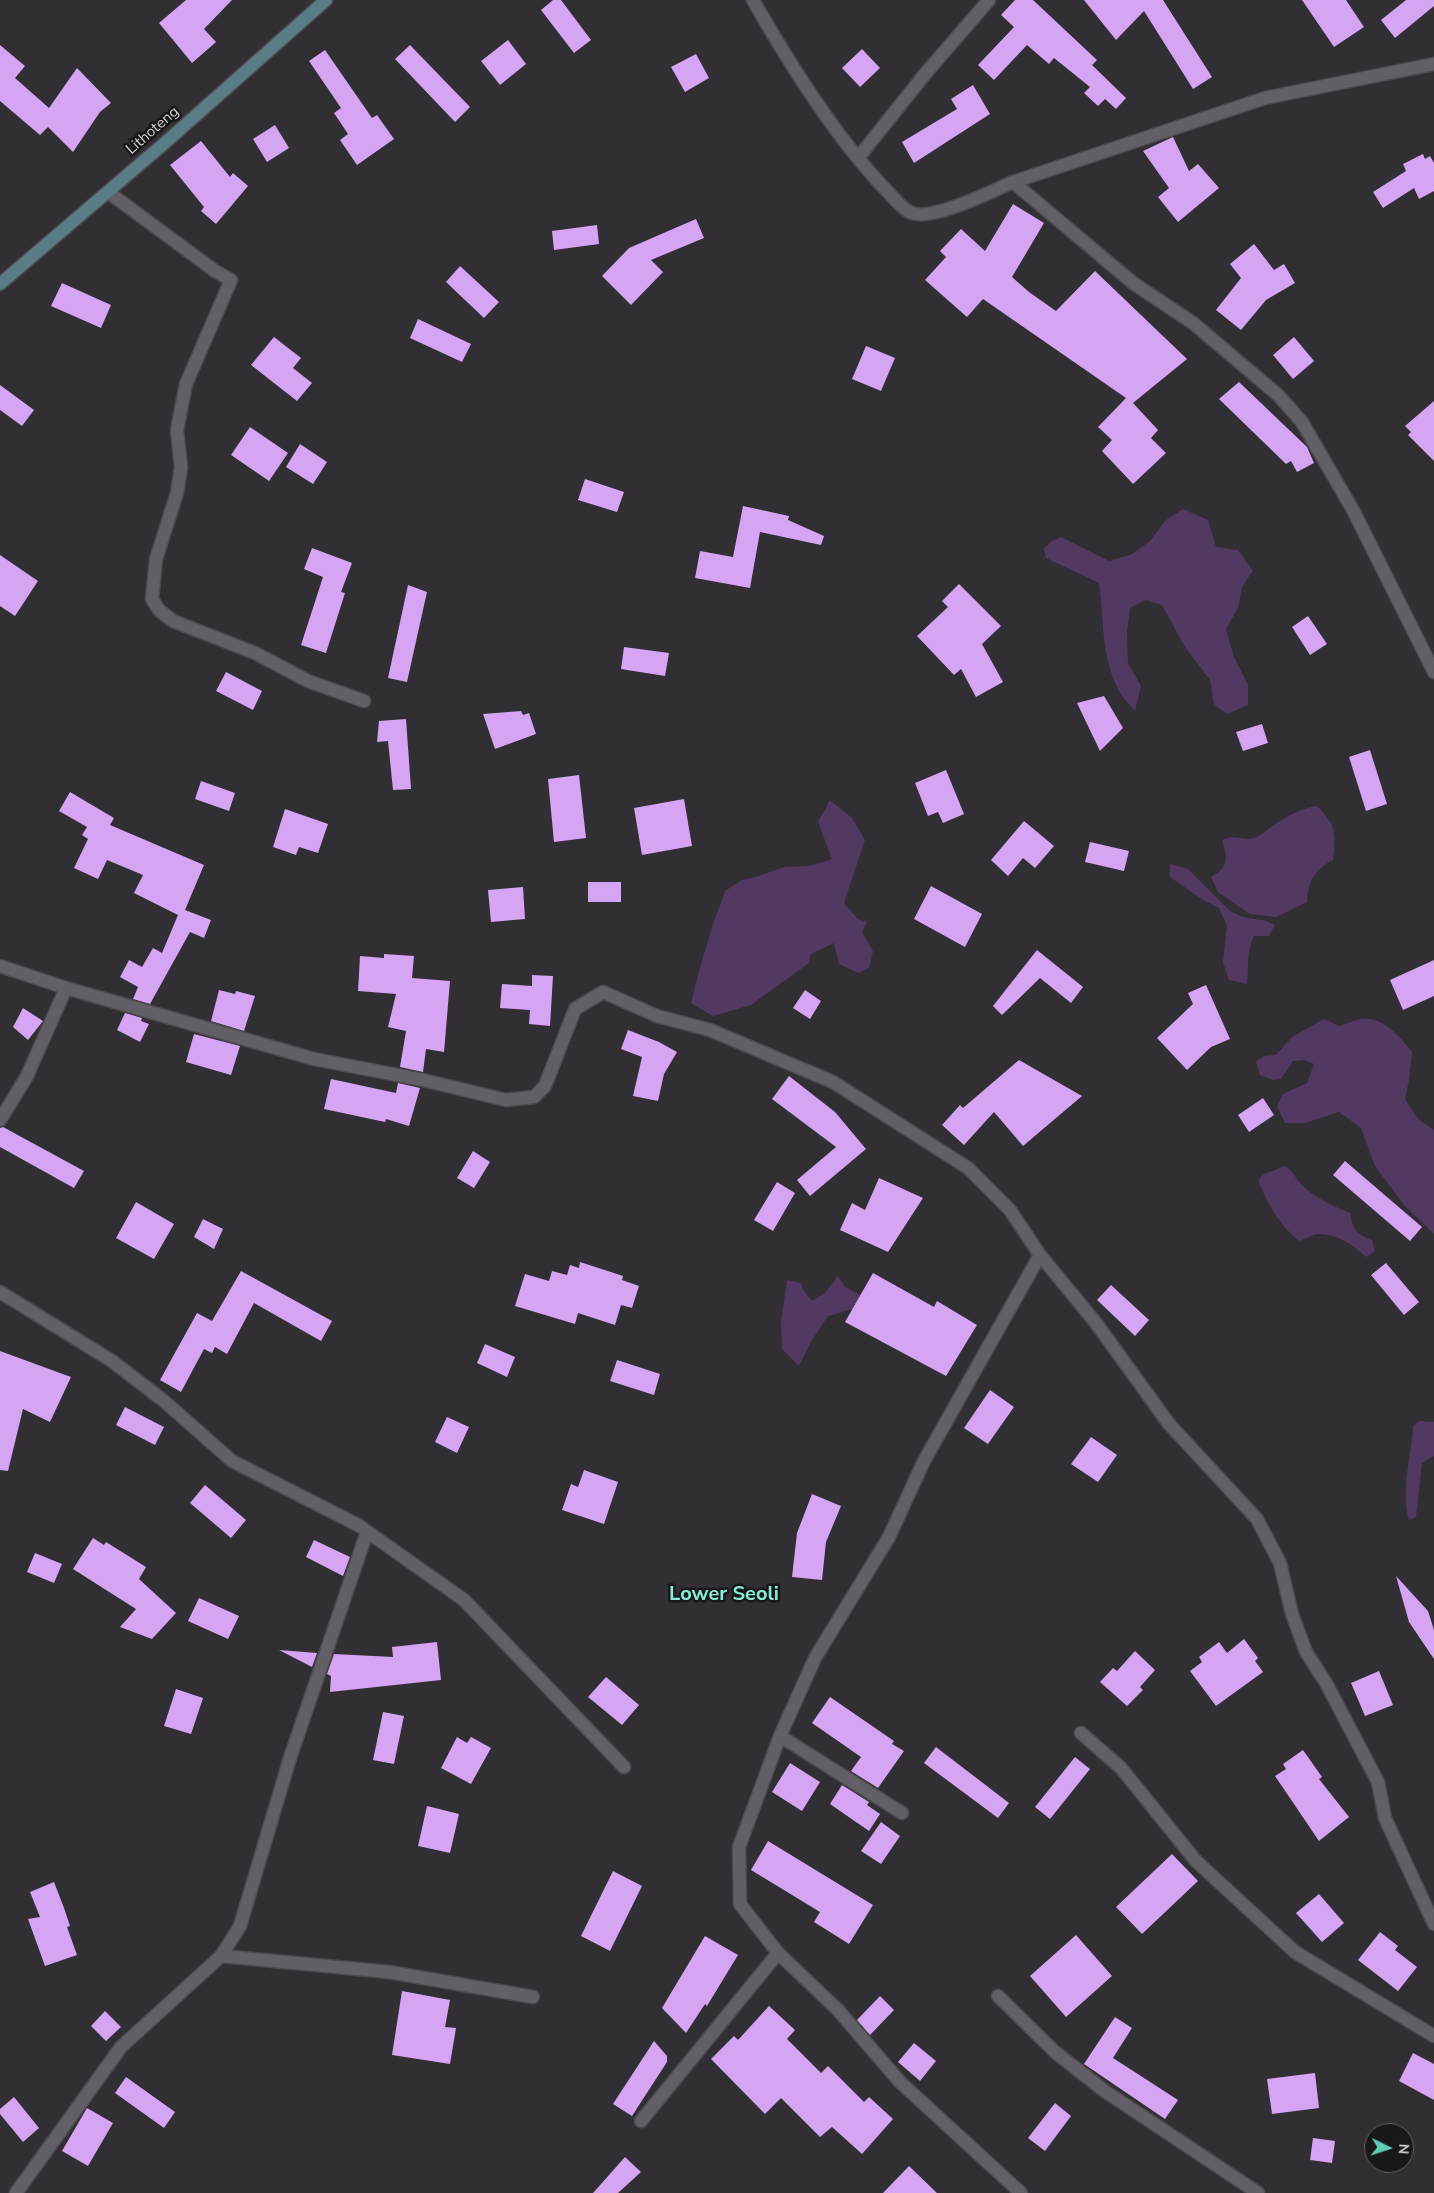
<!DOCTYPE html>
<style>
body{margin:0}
#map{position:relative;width:1434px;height:2193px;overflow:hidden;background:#312e34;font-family:"Nunito Sans",sans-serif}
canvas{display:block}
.north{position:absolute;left:1364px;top:2123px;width:50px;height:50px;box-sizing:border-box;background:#181719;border:1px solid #626164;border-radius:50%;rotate:94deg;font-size:14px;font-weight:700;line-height:20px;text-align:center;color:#d2d0d4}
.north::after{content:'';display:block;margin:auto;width:18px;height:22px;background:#5dceb8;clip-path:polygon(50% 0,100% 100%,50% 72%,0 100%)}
</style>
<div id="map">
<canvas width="1434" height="2193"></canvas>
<div class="north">N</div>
</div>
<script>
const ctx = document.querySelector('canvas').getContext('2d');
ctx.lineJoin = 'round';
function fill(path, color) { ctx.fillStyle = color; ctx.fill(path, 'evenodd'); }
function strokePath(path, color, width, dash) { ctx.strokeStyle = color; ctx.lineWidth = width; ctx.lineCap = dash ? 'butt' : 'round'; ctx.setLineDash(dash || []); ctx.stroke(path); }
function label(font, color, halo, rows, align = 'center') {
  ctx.font = font + ' "Nunito Sans",sans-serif'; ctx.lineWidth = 5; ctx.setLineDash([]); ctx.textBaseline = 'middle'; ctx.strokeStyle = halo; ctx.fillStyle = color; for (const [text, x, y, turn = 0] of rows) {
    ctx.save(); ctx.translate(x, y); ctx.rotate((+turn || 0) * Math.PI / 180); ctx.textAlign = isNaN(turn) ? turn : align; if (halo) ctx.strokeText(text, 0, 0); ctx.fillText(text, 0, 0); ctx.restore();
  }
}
fill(new Path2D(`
 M 1183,509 L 1208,520 L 1216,547 L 1238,550 L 1253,571 L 1242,587 L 1238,608 L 1226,629 L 1234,657 L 1248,685 L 1248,705 L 1227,714 L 1214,704 L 1210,680 L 1185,647 L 1162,605 L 1146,600 L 1130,608 L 1127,632 L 1128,663 L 1141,686 L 1135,711 C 1129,704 1122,697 1118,689 C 1101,655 1104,619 1099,583 L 1046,558 L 1044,548 L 1052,541 L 1061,537 L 1109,561 L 1132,554 L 1150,541 L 1166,520 Z
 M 830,800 L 852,818 L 865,840 L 844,903 L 858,919 L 867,922 L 862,932 L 873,951 L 869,968 L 858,973 L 839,964 L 834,943 L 811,954 L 809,963 L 751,1005 L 713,1016 L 691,1003 C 697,976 705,950 713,924 C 717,912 722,903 725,891 L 742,880 L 756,877 L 784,867 L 809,866 L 832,859 L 818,822 Z
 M 1317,806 C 1337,827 1336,832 1333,860 C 1314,870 1308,882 1307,902 L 1276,917 L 1250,914 L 1218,892 L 1211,877 C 1229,867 1228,858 1222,840 C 1239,833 1241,842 1255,838 C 1261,836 1266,830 1271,827 C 1286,817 1298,809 1317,806 Z
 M 1170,864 L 1188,869 L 1230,911 L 1243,917 L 1267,921 L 1275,925 L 1269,936 L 1254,936 C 1246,951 1249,967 1247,984 L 1229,980 L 1223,962 L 1227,926 L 1219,908 L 1203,900 L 1170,877 Z
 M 1324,1019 L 1339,1026 C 1346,1024 1354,1020 1361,1019 C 1382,1016 1400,1036 1412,1052 L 1409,1080 L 1405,1099 L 1418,1119 L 1434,1130 L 1434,1234 L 1404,1205 L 1375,1166 L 1361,1128 L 1339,1112 L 1305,1123 L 1285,1123 L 1277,1106 L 1283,1094 L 1307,1083 L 1314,1064 L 1304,1060 L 1293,1061 L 1281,1079 L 1273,1080 L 1260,1075 L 1256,1062 L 1264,1056 L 1276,1055 L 1292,1037 Z
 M 1285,1166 C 1294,1171 1294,1177 1301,1184 C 1313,1197 1333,1206 1350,1213 C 1353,1230 1356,1234 1372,1240 L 1375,1251 L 1366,1257 C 1354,1245 1336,1233 1317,1234 C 1312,1235 1305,1239 1299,1241 C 1279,1225 1267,1203 1258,1180 L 1264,1174 Z
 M 838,1276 L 845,1287 L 864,1297 L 859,1307 L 828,1316 L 812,1340 L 799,1366 L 782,1349 L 781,1322 L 787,1280 L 801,1283 L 803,1290 L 812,1301 L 825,1293 Z
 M 1419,1421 L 1434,1422 L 1434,1456 L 1422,1463 L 1416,1517 L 1409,1520 C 1400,1490 1412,1456 1413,1426 Z`), '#523961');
fill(new Path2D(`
 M 186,0 L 232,0 L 204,29 L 216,42 L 192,63 L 159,23 Z
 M 553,0 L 561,0 L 591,40 L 574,53 L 541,10 Z
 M 1015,0 L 1033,0 L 1097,60 L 1092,65 L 1126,98 L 1116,109 L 1105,99 L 1098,106 L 1084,93 L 1090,87 L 1054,58 L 1049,64 L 1027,45 L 994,80 L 978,65 L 1014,27 L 1001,15 Z
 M 1084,0 L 1163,0 L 1212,77 L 1193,89 L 1144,11 L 1116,40 Z
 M 1302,0 L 1346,0 L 1364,27 L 1334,47 Z
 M 1406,0 L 1434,0 L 1434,6 L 1395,38 L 1381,20 Z
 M 508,40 L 526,64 L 500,85 L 481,61 Z
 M 0,45 L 25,66 L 15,78 L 49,108 L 77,68 L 111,103 L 100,112 L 73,152 L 48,127 L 40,135 L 0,101 Z
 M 410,45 L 470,107 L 455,122 L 395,59 Z
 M 862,49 L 880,68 L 860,87 L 842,68 Z
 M 325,50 L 372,118 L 377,115 L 394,139 L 357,165 L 340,140 L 348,134 L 334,113 L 341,108 L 309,61 Z
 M 696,54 L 709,78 L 685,92 L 671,67 Z
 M 973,85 L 990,114 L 914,163 L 902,142 L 957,109 L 951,99 Z
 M 275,125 L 289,148 L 267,162 L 253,139 Z
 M 1173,137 L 1189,171 L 1198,164 L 1219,188 L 1178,222 L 1158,197 L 1169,188 L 1143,151 Z
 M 201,141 L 230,177 L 233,173 L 248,186 L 216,224 L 201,211 L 204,207 L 170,165 Z
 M 1423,154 L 1425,159 L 1430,156 L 1434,163 L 1434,191 L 1419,199 L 1414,188 L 1383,208 L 1373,192 L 1406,171 L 1403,164 Z
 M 1013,204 L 1044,223 L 1012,277 L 1029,292 L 1056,311 L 1095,271 L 1187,359 L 1133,403 L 1158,430 L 1151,438 L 1166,453 L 1133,484 L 1102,451 L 1112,440 L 1098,427 L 1126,398 L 983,299 L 967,317 L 925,280 L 946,257 L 940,251 L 961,229 L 985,251 Z
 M 696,219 L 704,238 L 651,260 L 663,272 L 631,305 L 602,276 L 629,248 Z
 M 597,225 L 599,244 L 554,250 L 552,231 Z
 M 1254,244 L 1274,270 L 1284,264 L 1295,283 L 1266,300 L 1241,330 L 1216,310 L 1241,278 L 1230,264 Z
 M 460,266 L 499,302 L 484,318 L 446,282 Z
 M 62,283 L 111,305 L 101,328 L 51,306 Z
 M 418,319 L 471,344 L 462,362 L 410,338 Z
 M 274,337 L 301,358 L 293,368 L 312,383 L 297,401 L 251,365 Z
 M 1294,337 L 1314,361 L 1293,379 L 1273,355 Z
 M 866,346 L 895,358 L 881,391 L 852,379 Z
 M 1239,382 L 1307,447 L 1314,463 L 1297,472 L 1291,461 L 1286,464 L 1219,399 Z
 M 0,385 L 34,410 L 22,426 L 0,410 Z
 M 1434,401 L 1434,461 L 1408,435 L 1411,432 L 1405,426 Z
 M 250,427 L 288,453 L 269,481 L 231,455 Z
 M 300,444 L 327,462 L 313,484 L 286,467 Z
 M 585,479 L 624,492 L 617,512 L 578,500 Z
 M 743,506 L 789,516 L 788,520 L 824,536 L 821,545 L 760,532 L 750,588 L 695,578 L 700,551 L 733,557 Z
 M 312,548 L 352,563 L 341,592 L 345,593 L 326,653 L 301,645 L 323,577 L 304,569 Z
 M 0,555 L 38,581 L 15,616 L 0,606 Z
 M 959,584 L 1001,626 L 982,644 L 1003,682 L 976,697 L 961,669 L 954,675 L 917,636 L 948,607 L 942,601 Z
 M 408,585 L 427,592 L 407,682 L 388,678 Z
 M 1308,616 L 1327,644 L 1310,655 L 1292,627 Z
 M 624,647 L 669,653 L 665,676 L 621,669 Z
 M 226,672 L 262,691 L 253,710 L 216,691 Z
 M 1104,696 L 1123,728 L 1100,751 L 1077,703 Z
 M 521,711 L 523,715 L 529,713 L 536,734 L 495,749 L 483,714 Z
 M 406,719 L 411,789 L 393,790 L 388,741 L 377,742 L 379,721 Z
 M 1262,724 L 1268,743 L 1243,751 L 1236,732 Z
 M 1370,750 L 1387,804 L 1366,811 L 1349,757 Z
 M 946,770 L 964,814 L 943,823 L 938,812 L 928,816 L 915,783 Z
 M 579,775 L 586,838 L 554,842 L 548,779 Z
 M 201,781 L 235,793 L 229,811 L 195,799 Z
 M 70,792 L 114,818 L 110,825 L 204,865 L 185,910 L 211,920 L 204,938 L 190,932 L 150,1004 L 133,999 L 138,987 L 120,977 L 129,960 L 142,967 L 153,948 L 162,953 L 178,915 L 134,893 L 143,875 L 107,860 L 98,879 L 74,868 L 88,839 L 82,835 L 87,827 L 59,811 Z
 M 684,799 L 692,846 L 642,855 L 634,808 Z
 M 285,809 L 328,824 L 318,853 L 299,847 L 296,855 L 273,847 Z
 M 1024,821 L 1054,846 L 1035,868 L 1023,858 L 1008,876 L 991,860 Z
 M 1090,842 L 1129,851 L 1124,871 L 1085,862 Z
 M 588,882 L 621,882 L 621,902 L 588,902 Z
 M 931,886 L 982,914 L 965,947 L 914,919 Z
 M 523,887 L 525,919 L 491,922 L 488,890 Z
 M 1037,950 L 1083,987 L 1071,1003 L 1040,978 L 1002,1015 L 993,1006 Z
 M 384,954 L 414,956 L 412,978 L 450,981 L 444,1052 L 426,1049 L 423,1072 L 400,1067 L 406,1031 L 388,1027 L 396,994 L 358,991 L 360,956 L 384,958 Z
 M 1434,960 L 1434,996 L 1403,1010 L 1390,980 Z
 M 532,975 L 553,976 L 550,1026 L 529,1024 L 530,1010 L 500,1008 L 502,984 L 532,986 Z
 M 1206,985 L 1230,1039 L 1211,1047 L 1187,1070 L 1157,1038 L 1193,1004 L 1188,993 Z
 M 219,990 L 235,994 L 236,991 L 255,996 L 244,1031 L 211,1021 Z
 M 805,990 L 821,1001 L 810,1019 L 793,1008 Z
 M 23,1008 L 43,1021 L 28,1040 L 13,1027 Z
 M 125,1013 L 142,1018 L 141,1021 L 149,1024 L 140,1042 L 117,1030 Z
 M 628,1030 L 659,1042 L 677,1052 L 664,1074 L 658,1101 L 633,1096 L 642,1057 L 621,1049 Z
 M 194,1034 L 240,1046 L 231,1075 L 186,1062 Z
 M 1019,1060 L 1082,1096 L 1023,1146 L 994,1112 L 964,1145 L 942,1125 L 960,1105 L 963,1108 Z
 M 789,1076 L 835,1112 L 866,1149 L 810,1196 L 797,1180 L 836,1147 L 772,1099 Z
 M 331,1079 L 396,1093 L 398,1083 L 420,1088 L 409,1126 L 386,1119 L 385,1122 L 324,1109 Z
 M 1263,1098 L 1274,1115 L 1249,1132 L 1238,1115 Z
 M 3,1127 L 84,1171 L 74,1188 L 0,1147 L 0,1128 Z
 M 473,1151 L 490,1162 L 474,1188 L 457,1178 Z
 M 1345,1161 L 1422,1227 L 1410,1241 L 1333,1175 Z
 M 879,1178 L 923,1198 L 888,1252 L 840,1230 L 852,1203 L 865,1210 Z
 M 777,1182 L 795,1193 L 773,1231 L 754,1220 Z
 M 136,1202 L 174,1224 L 154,1259 L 116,1238 Z
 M 203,1219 L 223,1229 L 214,1249 L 194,1237 Z
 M 580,1262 L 623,1276 L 622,1280 L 639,1286 L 632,1308 L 621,1305 L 615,1325 L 578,1313 L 575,1324 L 515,1306 L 525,1274 L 549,1281 L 552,1271 L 567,1275 L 570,1265 L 579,1268 Z
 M 1386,1263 L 1419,1302 L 1404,1315 L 1371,1275 Z
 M 241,1271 L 332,1321 L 321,1341 L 254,1303 L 227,1354 L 215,1347 L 212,1353 L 204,1349 L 181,1392 L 160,1380 L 197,1313 L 212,1321 Z
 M 873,1273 L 934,1307 L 937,1301 L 977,1325 L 946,1376 L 845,1322 Z
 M 1111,1285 L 1149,1320 L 1135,1336 L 1097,1300 Z
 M 485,1344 L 515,1357 L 507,1377 L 477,1363 Z
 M 0,1351 L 71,1377 L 50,1422 L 23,1409 L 8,1471 L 0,1470 Z
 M 617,1360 L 660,1374 L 654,1395 L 610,1381 Z
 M 990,1390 L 1014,1407 L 988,1444 L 964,1428 Z
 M 125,1407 L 164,1427 L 155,1445 L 116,1425 Z
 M 447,1417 L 469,1427 L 457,1453 L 435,1442 Z
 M 1091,1437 L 1117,1455 L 1098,1482 L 1071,1464 Z
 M 584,1470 L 618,1482 L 604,1524 L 562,1510 L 571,1484 L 578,1487 Z
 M 205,1485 L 246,1520 L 231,1538 L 190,1503 Z
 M 812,1494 L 841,1506 L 826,1542 L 822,1580 L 792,1577 L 797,1533 Z
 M 93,1538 L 104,1545 L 106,1542 L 146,1567 L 139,1579 L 176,1613 L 152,1639 L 120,1627 L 136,1609 L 73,1569 Z
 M 314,1540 L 350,1557 L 343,1576 L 306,1557 Z
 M 35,1553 L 62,1564 L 54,1583 L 27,1572 Z
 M 1396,1576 L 1428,1611 L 1434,1630 L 1434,1659 L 1409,1622 Z
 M 199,1598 L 239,1616 L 228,1639 L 188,1621 Z
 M 1244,1639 L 1258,1658 L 1255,1661 L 1263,1672 L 1216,1706 L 1190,1671 L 1202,1662 L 1199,1657 L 1219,1642 L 1227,1653 Z
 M 437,1642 L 441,1680 L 330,1692 L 331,1676 L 327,1674 L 334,1654 L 393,1657 L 392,1647 Z
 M 279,1650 L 317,1653 L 312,1667 Z
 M 1135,1651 L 1155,1670 L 1140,1687 L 1143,1690 L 1127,1706 L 1100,1682 L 1113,1668 L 1117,1671 Z
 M 1379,1671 L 1393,1705 L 1365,1716 L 1351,1683 Z
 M 606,1677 L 639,1705 L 622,1725 L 588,1697 Z
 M 176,1689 L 203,1698 L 191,1734 L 164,1726 Z
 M 830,1697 L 894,1741 L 892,1744 L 904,1751 L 878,1788 L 851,1771 L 861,1757 L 812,1723 Z
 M 383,1712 L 404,1716 L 394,1764 L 373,1760 Z
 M 457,1737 L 467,1743 L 471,1737 L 491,1748 L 471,1784 L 441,1768 Z
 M 936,1747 L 1009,1803 L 998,1818 L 924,1763 Z
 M 1303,1750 L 1322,1777 L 1319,1779 L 1349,1817 L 1319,1841 L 1275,1776 L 1286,1769 L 1283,1764 Z
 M 1075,1757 L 1090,1769 L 1050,1819 L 1035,1807 Z
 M 790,1763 L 820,1782 L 802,1811 L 772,1792 Z
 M 842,1785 L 869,1802 L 867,1805 L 880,1814 L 869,1831 L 830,1804 Z
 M 427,1806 L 459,1814 L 450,1853 L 418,1846 Z
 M 881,1822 L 900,1836 L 881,1864 L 861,1851 Z
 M 768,1841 L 873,1905 L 849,1944 L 814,1922 L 820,1912 L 751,1870 Z
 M 1172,1854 L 1198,1881 L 1142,1934 L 1116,1907 Z
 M 613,1871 L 642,1886 L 610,1951 L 581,1936 Z
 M 54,1882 L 64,1908 L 70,1926 L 67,1927 L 77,1955 L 45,1966 L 28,1919 L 40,1917 L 30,1892 Z
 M 1319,1894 L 1344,1923 L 1322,1942 L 1296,1913 Z
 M 1380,1932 L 1398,1946 L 1395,1950 L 1417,1967 L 1398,1991 L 1358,1960 Z
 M 1076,1935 L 1112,1976 L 1066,2017 L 1030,1976 Z
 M 705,1936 L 738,1955 L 707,2006 L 705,2004 L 686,2033 L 662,2008 Z
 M 402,1991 L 450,2000 L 445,2027 L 456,2028 L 450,2064 L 392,2055 Z
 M 880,1996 L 894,2010 L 870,2035 L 857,2020 Z
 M 769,2006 L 795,2030 L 787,2039 L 821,2073 L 828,2066 L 864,2102 L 869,2097 L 893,2119 L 862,2154 L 832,2127 L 820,2137 L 781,2098 L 765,2114 L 711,2059 L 734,2036 L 738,2040 Z
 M 105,2011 L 121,2027 L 106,2041 L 91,2026 Z
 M 1115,2017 L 1132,2028 L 1113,2058 L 1178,2100 L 1165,2119 L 1084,2064 Z
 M 654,2041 L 667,2056 L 667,2062 L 632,2116 L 613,2104 Z
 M 914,2043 L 936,2061 L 920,2081 L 898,2062 Z
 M 1413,2053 L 1434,2064 L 1434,2100 L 1399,2081 Z
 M 1315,2073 L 1319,2108 L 1272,2114 L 1267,2079 Z
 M 126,2077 L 175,2112 L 164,2128 L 115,2093 Z
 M 14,2097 L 39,2128 L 23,2142 L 0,2114 L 0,2109 Z
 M 1055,2103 L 1071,2116 L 1045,2151 L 1028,2138 Z
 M 87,2108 L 113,2123 L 88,2166 L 62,2151 Z
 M 1313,2138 L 1335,2141 L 1332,2163 L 1310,2160 Z
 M 625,2157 L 641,2172 L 618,2193 L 593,2193 Z
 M 909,2166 L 937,2193 L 883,2193 Z`), '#d5a4f3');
const minor = new Path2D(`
 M 753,0 C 790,65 837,140 889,193 C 895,200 904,210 912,213 C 933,221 992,191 1013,182 L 1133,283 L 1193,323 L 1278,395 L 1302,422 L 1354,512 L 1434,672
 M 858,158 L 925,74 L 989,0
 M 1013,182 L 1265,98 L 1434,64
 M 108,192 L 215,271 L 231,280 L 186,384 L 177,430 L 181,467 L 177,493 L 156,559 L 152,599 L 159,610 L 173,621 L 255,653 L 308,681 L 364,701
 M 0,966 L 66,988 L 314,1059 L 423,1080 L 506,1100 L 534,1097 L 545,1086 L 575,1009 L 603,992 L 657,1016 L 710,1030 L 833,1082 L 968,1168 L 1010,1210 L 1040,1255 L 1096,1323 L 1169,1424 L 1257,1519 L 1280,1563 L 1292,1614 L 1306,1652 L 1326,1683 L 1378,1782 L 1385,1818 L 1434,1924
 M 0,1120 L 27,1076 L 66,988
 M 0,1292 L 112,1361 L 164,1401 L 232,1461 L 358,1525 L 464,1600 L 624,1767
 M 1081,1733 L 1121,1768 L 1196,1861 L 1295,1952 L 1434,2036
 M 780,1736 L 902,1813
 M 221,1956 L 389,1972 L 533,1997
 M 998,1996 L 1055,2052 L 1106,2092 L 1258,2193
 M 641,2121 L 778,1953
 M 16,2193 L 121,2047 L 221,1956 L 240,1926 L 290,1758 L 367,1532
 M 1021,2193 L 900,2082 L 838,2010 L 778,1953 L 740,1904 L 739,1847 L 780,1736 L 815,1658 L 889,1537 L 924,1461 L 1040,1255`);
const secondary = new Path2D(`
 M 0,284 L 167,141 L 326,0`);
strokePath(minor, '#4d4a4f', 15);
strokePath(secondary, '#4d4a4f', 15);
strokePath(minor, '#635f66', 12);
strokePath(secondary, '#587d85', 12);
label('15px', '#d2d0d4', '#181719', [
 ["Lithoteng",153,131,-41]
]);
label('bold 20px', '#87ecd7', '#181719', [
 ["Lower Seoli",724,1595]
]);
</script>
